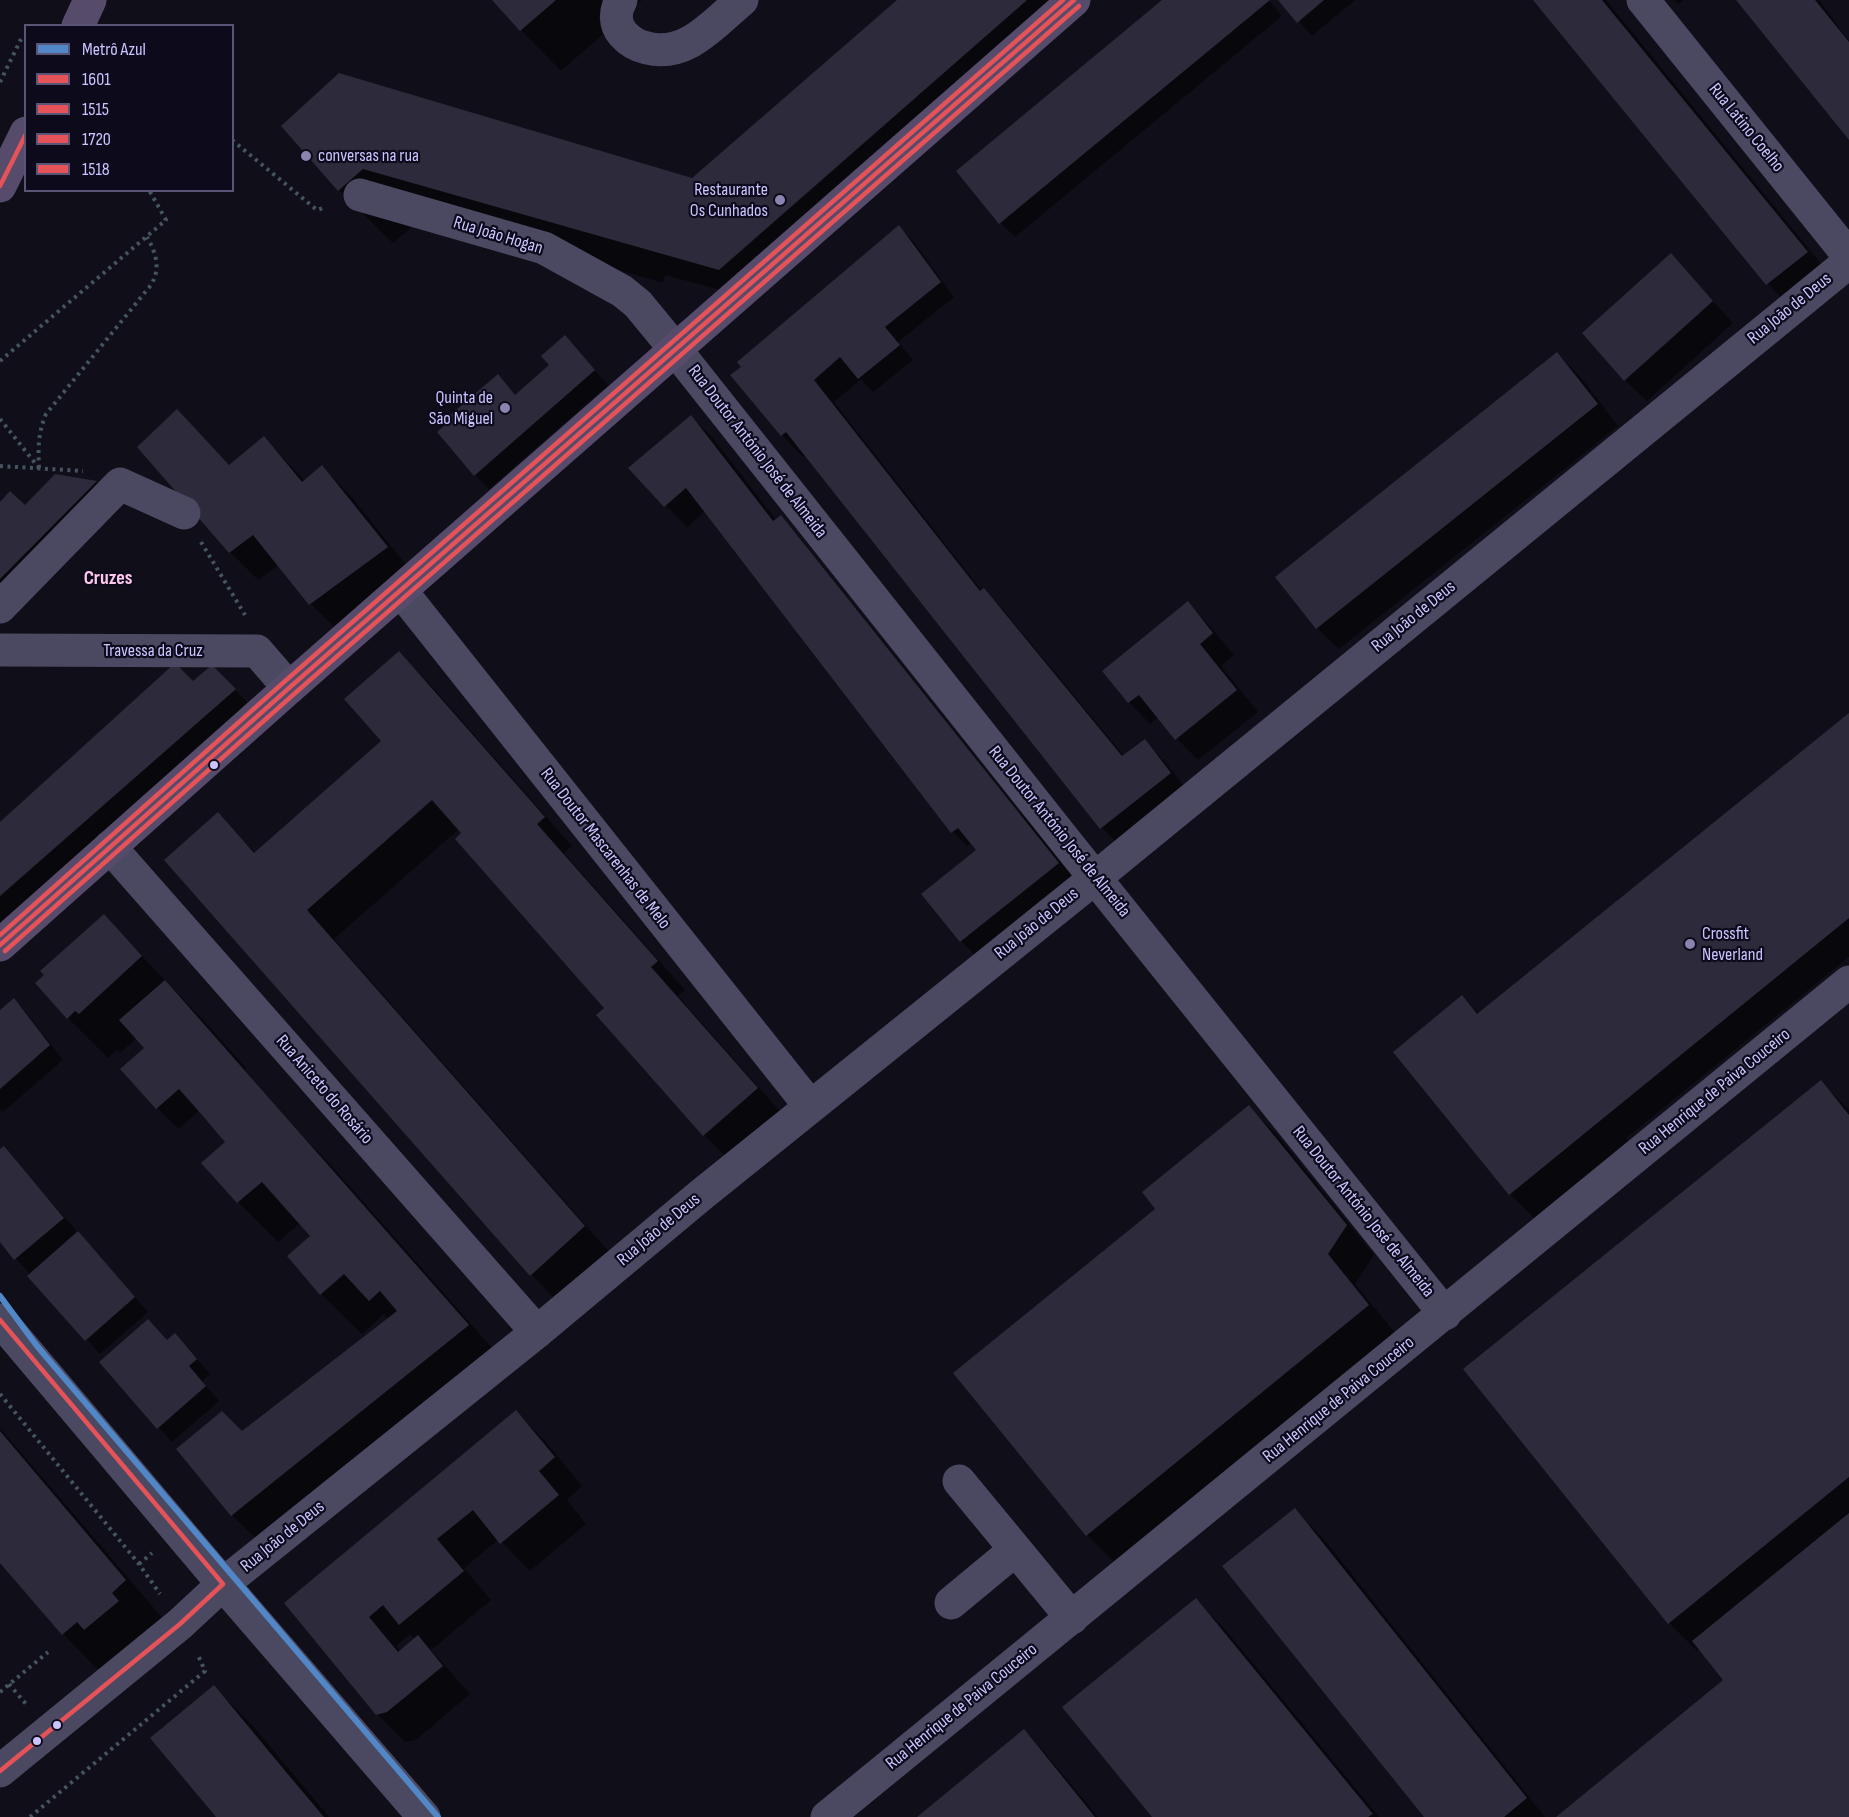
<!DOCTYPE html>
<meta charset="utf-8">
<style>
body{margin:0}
#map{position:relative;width:1849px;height:1817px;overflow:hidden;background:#100e18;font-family:"Sofia Sans Condensed",sans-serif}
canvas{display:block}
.legend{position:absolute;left:24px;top:24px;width:210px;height:168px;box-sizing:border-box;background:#0d0a1c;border:2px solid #595577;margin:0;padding:8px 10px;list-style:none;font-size:18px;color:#cac5ff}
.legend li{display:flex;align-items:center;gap:12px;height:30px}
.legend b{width:30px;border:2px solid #595577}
</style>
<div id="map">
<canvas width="1849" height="1817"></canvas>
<ul class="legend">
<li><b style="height:8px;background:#5187c6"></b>Metrô Azul</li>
<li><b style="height:8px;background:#e55358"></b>1601</li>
<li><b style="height:8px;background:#e55358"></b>1515</li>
<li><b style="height:8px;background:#e55358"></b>1720</li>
<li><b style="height:8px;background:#e55358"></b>1518</li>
</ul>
</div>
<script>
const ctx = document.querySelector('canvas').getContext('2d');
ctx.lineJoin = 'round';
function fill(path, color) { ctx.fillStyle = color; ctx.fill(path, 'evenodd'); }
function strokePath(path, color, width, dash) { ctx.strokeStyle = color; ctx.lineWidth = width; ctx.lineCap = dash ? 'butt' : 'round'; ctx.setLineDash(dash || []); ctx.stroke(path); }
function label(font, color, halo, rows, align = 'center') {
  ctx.font = font + ' "Sofia Sans Condensed",sans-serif'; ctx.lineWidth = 4.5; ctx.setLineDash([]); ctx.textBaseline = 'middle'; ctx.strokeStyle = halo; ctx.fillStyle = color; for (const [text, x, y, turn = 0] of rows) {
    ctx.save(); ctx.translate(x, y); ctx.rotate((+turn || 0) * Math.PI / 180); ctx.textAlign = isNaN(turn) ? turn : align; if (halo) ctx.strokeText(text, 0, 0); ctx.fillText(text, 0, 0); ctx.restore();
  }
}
fill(new Path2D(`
 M 494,0 L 642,0 L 561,71 L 521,30 Z
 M 899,0 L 1053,0 L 747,297 L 665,275 L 663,283 L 571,256 L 418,222 L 393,243 L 339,190 L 283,126 L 692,180 Z
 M 1164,0 L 1269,0 L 1282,16 L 1015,237 L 1001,223 Z
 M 1280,0 L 1355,0 L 1312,36 Z
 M 1535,0 L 1606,0 L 1835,281 L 1796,313 L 1768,284 Z
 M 1674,0 L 1684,0 L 1678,4 Z
 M 1738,0 L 1819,0 L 1849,41 L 1849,137 Z
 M 898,227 L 913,241 L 954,297 L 898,342 L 913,360 L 873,392 L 861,379 L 834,402 L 982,591 L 984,590 L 1005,612 L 1124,756 L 1145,741 L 1166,763 L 1191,795 L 1123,849 L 1102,828 L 806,455 L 803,457 L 782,435 L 733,376 Z
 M 1671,255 L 1733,323 L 1647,401 L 1625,380 Z
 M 565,337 L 608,385 L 489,489 L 475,475 L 498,376 L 516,396 L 551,365 Z
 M 1557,354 L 1579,375 L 1618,426 L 1339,649 L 1317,628 Z
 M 691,417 L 713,438 L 777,521 L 781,518 L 795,532 L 1017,809 L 1030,823 L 1086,892 L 989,969 L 961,941 L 923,894 L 978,850 L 972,842 L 967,846 L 953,832 L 705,511 L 687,527 L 630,468 Z
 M 264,438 L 305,481 L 322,467 L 350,495 L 415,576 L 339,632 L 311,604 L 279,565 L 258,580 L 230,552 L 205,440 L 230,466 Z
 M 56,475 L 97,482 L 103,489 L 0,606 L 0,504 L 25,507 Z
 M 1188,603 L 1209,625 L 1234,655 L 1221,666 L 1258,712 L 1198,760 L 1177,739 L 1159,717 L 1150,724 L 1129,702 L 1105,671 Z
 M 399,653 L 427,681 L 572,846 L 564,853 L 685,990 L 678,996 L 785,1117 L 732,1163 L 704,1135 L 606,1008 L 459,829 L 334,939 L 612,1255 L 559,1303 L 531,1274 L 218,814 L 256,854 L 383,741 Z
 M 212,667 L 263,718 L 0,948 L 0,824 L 193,683 Z
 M 1849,714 L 1849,957 L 1626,1138 L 1632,1146 L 1538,1222 L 1510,1194 L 1395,1052 L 1462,997 L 1479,1014 Z
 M 104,916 L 205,1022 L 247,1069 L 245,1070 L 304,1137 L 330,1164 L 508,1366 L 272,1555 L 232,1515 L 242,1433 L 389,1319 L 384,1314 L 362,1334 L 321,1294 L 289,1257 L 312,1236 L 300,1223 L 278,1242 L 238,1202 L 203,1163 L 227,1142 L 200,1110 L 179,1129 L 157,1108 L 146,1048 L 137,1038 L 120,1053 L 117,1050 L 108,1058 L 68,1018 Z
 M 14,1000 L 28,1015 L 63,1060 L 3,1112 L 0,1109 L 0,1012 Z
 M 1821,1082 L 1849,1110 L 1849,1817 L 1558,1817 L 1725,1680 L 1699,1649 L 1697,1651 L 1669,1623 Z
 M 1249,1107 L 1277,1135 L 1374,1255 L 1355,1284 L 1396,1334 L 1115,1563 L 1087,1535 L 1157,1209 Z
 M 4,1148 L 148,1312 L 100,1354 L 0,1240 L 0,1151 Z
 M 175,1335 L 210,1374 L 202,1381 L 219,1401 L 172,1442 L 101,1362 L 168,1341 Z
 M 516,1412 L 544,1440 L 582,1486 L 567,1500 L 586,1524 L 530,1571 L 499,1539 L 464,1568 L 491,1600 L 431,1650 L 470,1694 L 416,1740 L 405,1742 L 377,1714 L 286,1603 ZM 410,1634 L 416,1640 L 401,1652 L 396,1646 Z
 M 0,1428 L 165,1621 L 103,1675 L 63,1634 L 0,1560 Z
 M 1294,1510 L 1323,1538 L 1545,1817 L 1426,1817 Z
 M 1196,1600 L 1224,1628 L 1379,1817 L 1154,1817 Z
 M 214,1687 L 254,1727 L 329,1817 L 217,1817 Z
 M 1024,1731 L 1045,1753 L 1098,1817 L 920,1817 Z`), '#0007');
fill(new Path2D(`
 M 492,0 L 556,0 L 520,31 Z
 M 897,0 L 1027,0 L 719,270 L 363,169 L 338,191 L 281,126 L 339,73 L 692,178 Z
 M 1162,0 L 1270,0 L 999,224 L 956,171 Z
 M 1278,0 L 1324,0 L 1297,23 Z
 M 1533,0 L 1602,0 L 1808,252 L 1766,285 Z
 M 1736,0 L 1815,0 L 1849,42 L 1849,140 Z
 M 899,225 L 941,282 L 885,327 L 900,345 L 858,379 L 840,357 L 814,380 L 980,591 L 984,588 L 1122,756 L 1145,739 L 1171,773 L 1100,829 L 786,432 L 781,436 L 730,375 L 741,367 L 737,362 Z
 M 1671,253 L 1713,301 L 1624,381 L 1582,333 Z
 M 565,335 L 595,370 L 474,476 L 437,432 L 445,425 L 442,422 L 498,374 L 515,395 L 549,365 L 541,356 Z
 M 1557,352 L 1598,404 L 1316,629 L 1275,577 Z
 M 177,409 L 229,465 L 264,436 L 302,482 L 322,465 L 388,547 L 309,605 L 253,535 L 229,553 L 137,447 Z
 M 691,415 L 773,521 L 781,515 L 1059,863 L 960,942 L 921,894 L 976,850 L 958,828 L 951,833 L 686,488 L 664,507 L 628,468 Z
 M 55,474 L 97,481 L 0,579 L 0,502 L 10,491 L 25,505 Z
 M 1188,601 L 1213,633 L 1200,644 L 1237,690 L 1175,740 L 1139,695 L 1128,703 L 1102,671 Z
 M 399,651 L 545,817 L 537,824 L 658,961 L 651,967 L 758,1088 L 703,1136 L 596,1015 L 604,1008 L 455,839 L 461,833 L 432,800 L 307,910 L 585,1226 L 530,1276 L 164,860 L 218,812 L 254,853 L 381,741 L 344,699 Z
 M 175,663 L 193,681 L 212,665 L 236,689 L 0,896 L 0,822 Z
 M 1849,713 L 1849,918 L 1509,1195 L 1393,1052 L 1462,995 L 1477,1014 Z
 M 104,914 L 142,956 L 79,1014 L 75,1011 L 67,1019 L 35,983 L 44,975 L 40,971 Z
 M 165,980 L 469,1325 L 231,1516 L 176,1449 L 222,1411 L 242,1431 L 397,1311 L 380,1291 L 369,1301 L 344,1274 L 320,1295 L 287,1256 L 310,1236 L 262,1182 L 237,1203 L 201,1163 L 225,1142 L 202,1115 L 179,1089 L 156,1109 L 120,1069 L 144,1048 L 119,1020 Z
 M 14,998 L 50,1045 L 0,1089 L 0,1010 Z
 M 1821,1080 L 1849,1115 L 1849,1477 L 1668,1624 L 1463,1369 Z
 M 1249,1105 L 1347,1225 L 1328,1254 L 1369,1305 L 1086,1536 L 953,1373 L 1155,1209 L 1142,1192 Z
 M 4,1146 L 64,1218 L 14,1260 L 0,1242 L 0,1149 Z
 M 78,1231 L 135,1297 L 85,1341 L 27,1276 Z
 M 148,1319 L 167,1340 L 175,1333 L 197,1359 L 189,1366 L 206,1386 L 157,1429 L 99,1362 Z
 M 516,1410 L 555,1457 L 539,1471 L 559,1495 L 500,1544 L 473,1510 L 437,1539 L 464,1571 L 399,1625 L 383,1605 L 369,1617 L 398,1652 L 418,1635 L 443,1666 L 387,1712 L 376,1715 L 284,1603 Z
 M 0,1431 L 126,1580 L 112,1593 L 119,1601 L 84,1630 L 77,1622 L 62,1635 L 0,1563 Z
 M 1295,1508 L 1527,1798 L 1504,1817 L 1424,1817 L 1222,1566 Z
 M 1849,1513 L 1849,1817 L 1556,1817 L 1723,1680 L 1692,1641 Z
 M 1196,1598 L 1373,1814 L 1368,1817 L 1152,1817 L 1062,1707 Z
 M 214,1685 L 291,1778 L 324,1817 L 216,1817 L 150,1738 Z
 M 1024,1729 L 1095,1817 L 917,1817 Z`), '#2d2b3b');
strokePath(new Path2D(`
 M 0,82 L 21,39
 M 232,140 L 317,210 L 326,207
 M 0,361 L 166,220 L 149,190
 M 0,419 L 39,468
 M 0,466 L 83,471
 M 39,468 C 38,448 38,433 46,414 L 151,285 C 161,268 156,253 147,237
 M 201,542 L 245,615
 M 0,1394 L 139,1564 L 160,1594
 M 139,1564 L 152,1553
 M 9,1684 L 26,1704
 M 0,1692 L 48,1652
 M 30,1817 L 205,1671 L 198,1655`), '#455461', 4, [3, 4.5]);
strokePath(new Path2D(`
 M 621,0 C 615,11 614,24 623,34 C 630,42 637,46 647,48 C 687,58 714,23 742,0
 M 1643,0 L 1849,256
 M 360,195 L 544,248 L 622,291 L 638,304 L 675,349 L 1071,848 L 1445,1314
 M 401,591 L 810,1106
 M 0,607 L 120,484 L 184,513
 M 0,650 L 257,651 L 289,688
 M 110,847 L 537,1332
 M 0,1320 L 223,1584 L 424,1817
 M 959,1481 L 1072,1618
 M 951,1603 L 1015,1550
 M 0,1771 L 180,1624 L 223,1584 L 537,1332 L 701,1195 L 1095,878 L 1849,262
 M 827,1817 L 1849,982`), '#4a4961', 33);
strokePath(new Path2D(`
 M 78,26 L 90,0
 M 0,186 L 26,133
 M 0,945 L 289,688 L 1074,0`), '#574b6b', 33);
strokePath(new Path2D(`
 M 0,186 L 26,134
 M 0,945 L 289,688 L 1074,0`), '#e55358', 4.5);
strokePath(new Path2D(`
 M 5,951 L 294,694 L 1079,6`), '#e55358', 4.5);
strokePath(new Path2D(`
 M 0,935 L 284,682 L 1063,0`), '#e55358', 4.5);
strokePath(new Path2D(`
 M 0,1320 L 223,1584
 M 0,1771 L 180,1624 L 223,1584`), '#e55358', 4.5);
strokePath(new Path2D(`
 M 0,1296 L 37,1346 L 438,1817`), '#5187c6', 6);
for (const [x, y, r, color] of [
 [306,156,6,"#8985ae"],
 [780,200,6,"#8985ae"],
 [505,408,6,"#8985ae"],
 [214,765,5,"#cac5ff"],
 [1690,944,6,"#8985ae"],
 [57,1725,5,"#cac5ff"],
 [37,1741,5,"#cac5ff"]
]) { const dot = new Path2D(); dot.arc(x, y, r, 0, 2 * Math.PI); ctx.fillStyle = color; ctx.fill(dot); strokePath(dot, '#0d0a1c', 2); }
label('18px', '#cac5ff', '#0d0a1c', [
 ["Rua Latino Coelho",1746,128,51],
 ["Rua João Hogan",498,236,17],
 ["Rua João de Deus",1790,309,-39],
 ["Rua Doutor António José de Almeida",757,452,52],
 ["Rua João de Deus",1414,617,-39],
 ["Travessa da Cruz",153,651],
 ["Rua Doutor António José de Almeida",1059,832,51],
 ["Rua Doutor Mascarenhas de Melo",605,849,52],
 ["Rua João de Deus",1037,924,-39],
 ["Rua Aniceto do Rosário",324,1090,49],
 ["Rua Henrique de Paiva Couceiro",1715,1092,-39],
 ["Rua Doutor António José de Almeida",1363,1212,51],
 ["Rua João de Deus",659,1230,-40],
 ["Rua Henrique de Paiva Couceiro",1339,1400,-39],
 ["Rua João de Deus",283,1537,-39],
 ["Rua Henrique de Paiva Couceiro",962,1707,-39]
]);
label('18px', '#cac5ff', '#0d0a1c', [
 ["conversas na rua",318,156],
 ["Restaurante",768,190,"right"],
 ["Os Cunhados",768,211,"right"],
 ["Quinta de",493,398,"right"],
 ["São Miguel",493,419,"right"],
 ["Crossfit",1702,934],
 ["Neverland",1702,955]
], 'left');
label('bold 20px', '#ffc7ec', '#0d0a1c', [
 ["Cruzes",108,579]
]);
</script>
